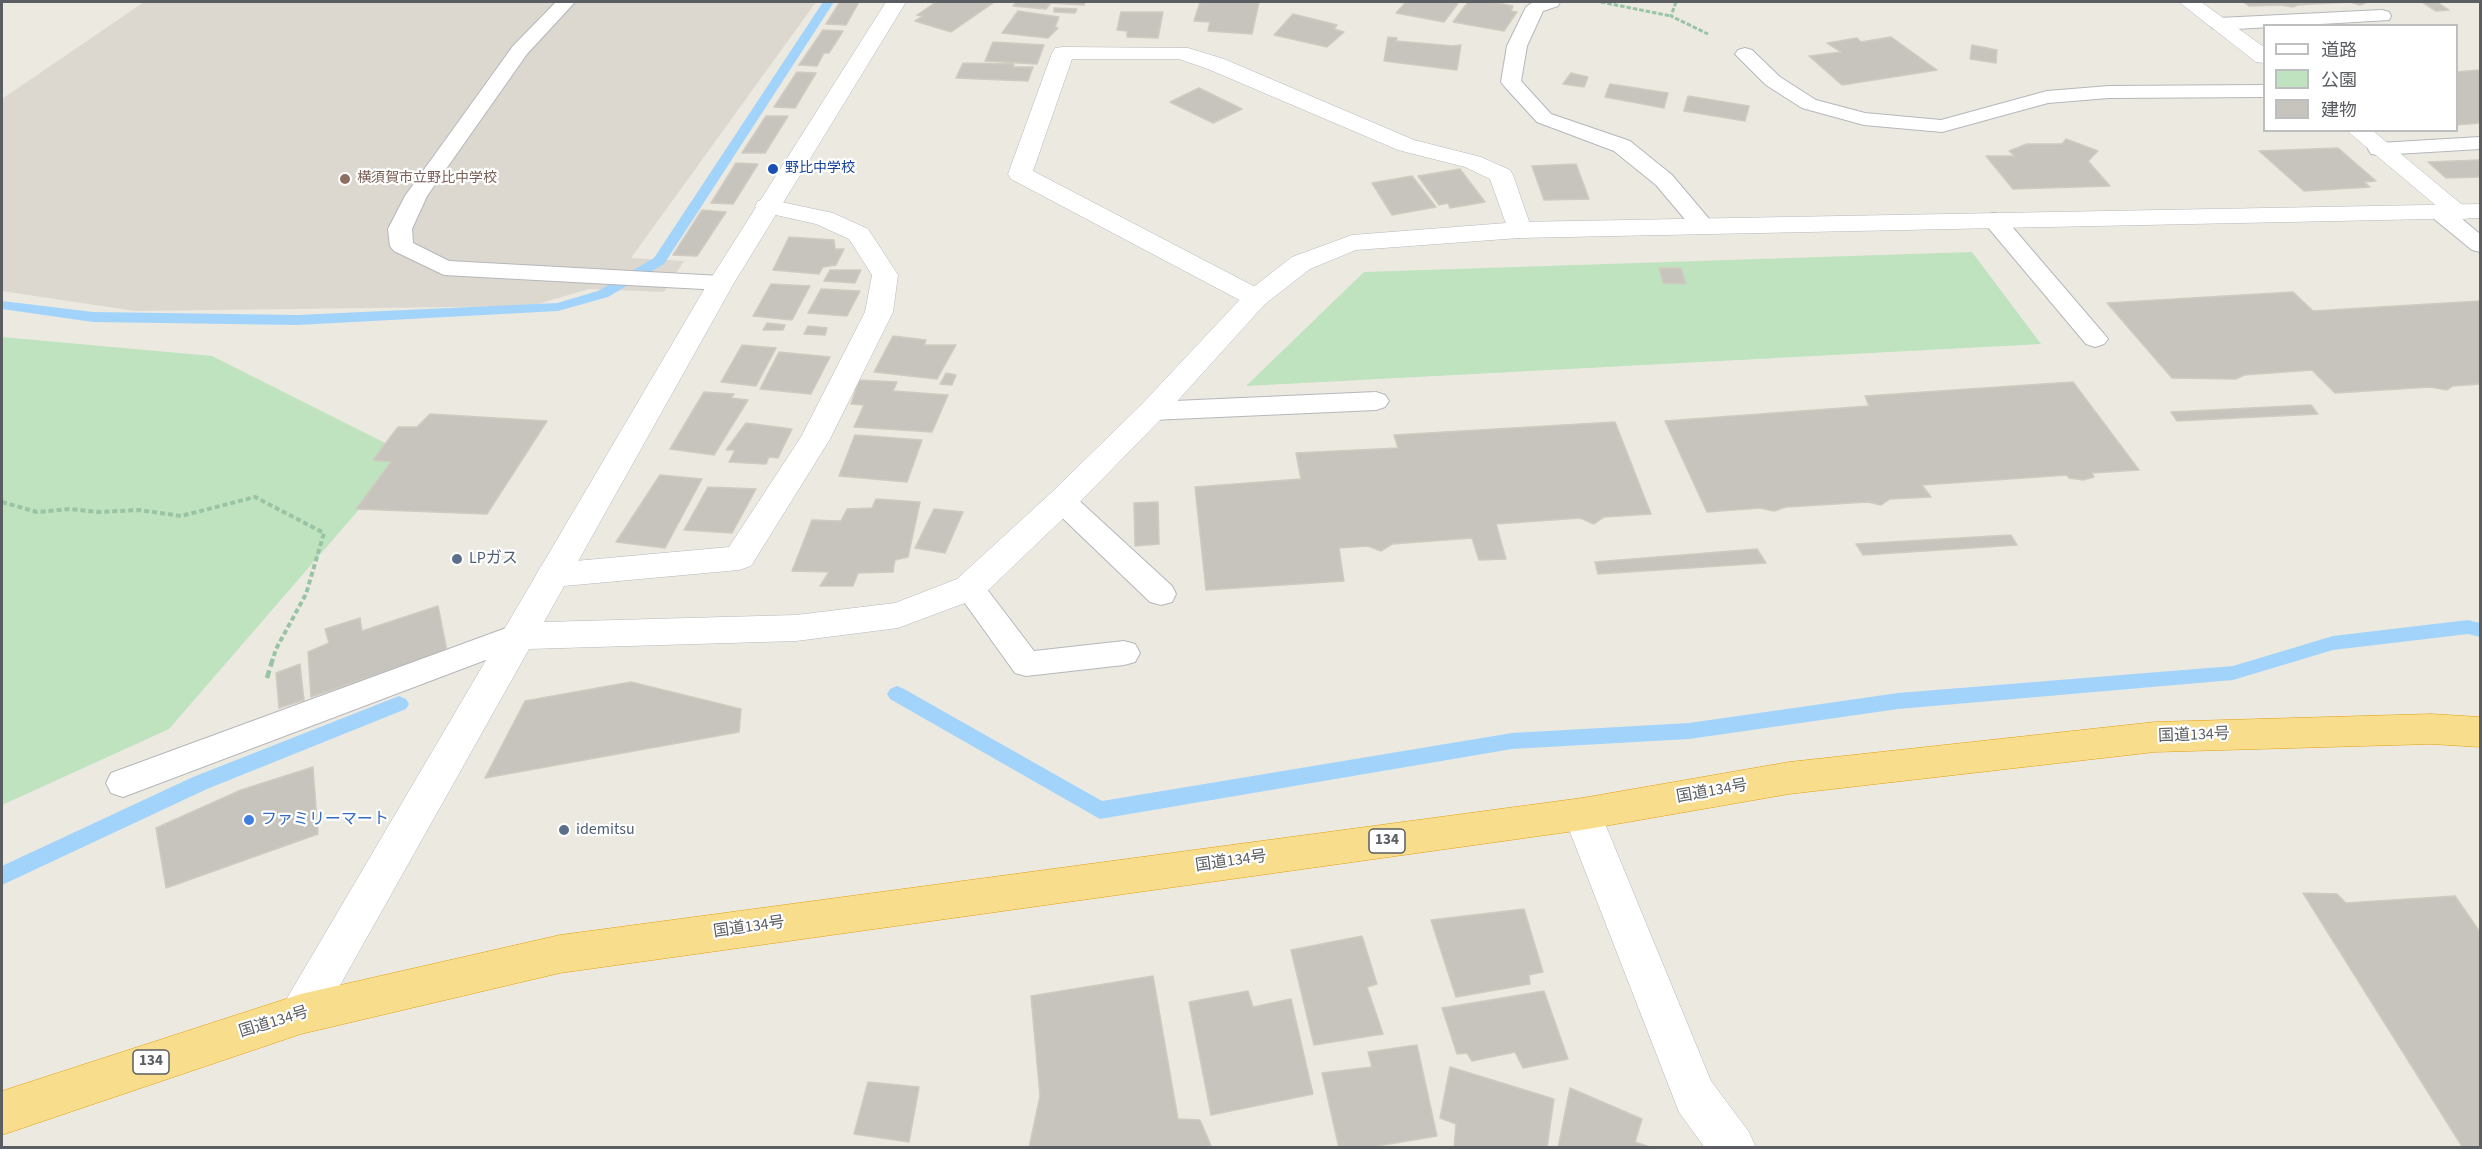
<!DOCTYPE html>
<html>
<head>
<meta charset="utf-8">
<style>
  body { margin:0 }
  #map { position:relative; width:2482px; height:1149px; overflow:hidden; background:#ece9e1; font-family:"Source Sans 3","Noto Sans JP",sans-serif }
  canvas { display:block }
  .frame { position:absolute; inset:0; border:3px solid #5a5d61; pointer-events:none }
  .legend { position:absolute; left:2263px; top:24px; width:195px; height:108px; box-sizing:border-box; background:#fff; border:2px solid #bdbec0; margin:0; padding:8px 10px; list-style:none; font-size:18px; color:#5a5d61 }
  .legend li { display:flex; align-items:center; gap:12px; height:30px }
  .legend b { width:30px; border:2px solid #bdbec0 }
</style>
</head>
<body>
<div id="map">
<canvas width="2482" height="1149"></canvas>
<div class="frame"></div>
<ul class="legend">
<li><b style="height:8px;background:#fff"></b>道路</li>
<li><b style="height:16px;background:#bee3be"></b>公園</li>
<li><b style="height:16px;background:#c7c4be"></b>建物</li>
</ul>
</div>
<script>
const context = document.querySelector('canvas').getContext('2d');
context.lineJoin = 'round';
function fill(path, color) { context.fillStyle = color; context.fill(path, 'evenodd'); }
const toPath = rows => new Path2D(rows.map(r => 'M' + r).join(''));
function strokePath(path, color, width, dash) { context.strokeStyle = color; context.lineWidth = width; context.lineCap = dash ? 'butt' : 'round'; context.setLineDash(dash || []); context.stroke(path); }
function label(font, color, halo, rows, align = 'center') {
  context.font = font + ' "Source Sans 3","Noto Sans JP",sans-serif'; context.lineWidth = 4.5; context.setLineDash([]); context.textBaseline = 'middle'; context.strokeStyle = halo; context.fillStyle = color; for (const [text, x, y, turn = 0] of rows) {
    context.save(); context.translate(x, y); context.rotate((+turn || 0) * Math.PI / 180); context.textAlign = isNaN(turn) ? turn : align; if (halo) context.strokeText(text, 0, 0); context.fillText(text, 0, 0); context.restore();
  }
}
fill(toPath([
  [144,2,816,2,631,258,684,261,664,292,589,289,531,306,135,311,2,291,2,99]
]), '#dcd8cf');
fill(toPath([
  [1972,252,2041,344,1246,386,1364,272],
  [2,337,212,356,407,454,169,729,2,805]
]), '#bee3be');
fill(toPath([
  [823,2,834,2,664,264,608,297,558,311,298,325,93,322,2,309,2,301,93,312,298,315,557,303,598,291,654,258,823,2],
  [2468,620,2480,623,2480,637,2468,634,2333,650,2233,680,1898,709,1689,739,1512,749,1100,819,890,699,887,694,890,689,897,686,904,689,1102,801,1512,733,1689,723,1898,693,2233,666,2333,636,2468,620],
  [399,696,406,699,409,704,406,709,207,789,2,885,2,866,193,777,399,696]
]), '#a2d4fb');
const building = toPath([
  [840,2,859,2,846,25,826,24,840,2],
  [936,2,990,2,993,3,951,32,915,21,923,16,917,15,936,2],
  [1016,2,1085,2,1084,5,1051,3,1046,9,1013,6,1016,2],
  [1200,2,1259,2,1252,34,1208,31,1210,22,1194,21,1200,2],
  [1406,2,1459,2,1444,22,1396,13,1406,2],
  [1468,2,1493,2,1513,6,1511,11,1517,12,1504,31,1453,22,1468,2],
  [2243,2,2368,2,2360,5,2350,2,2298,5,2293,7,2281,5,2249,6,2243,2],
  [2422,2,2437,2,2449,10,2436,11,2422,2],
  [1054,8,1077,9,1075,13,1054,12,1054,8],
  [1018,11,1059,17,1055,27,1058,28,1048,38,1002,33,1018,11],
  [1121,12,1163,12,1158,38,1127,37,1127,31,1117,30,1121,12],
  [1293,14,1337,25,1334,29,1344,32,1327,47,1274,35,1293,14],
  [823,30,843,31,829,53,824,53,817,66,799,65,823,30],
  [1388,37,1397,38,1396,41,1453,46,1461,45,1457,70,1384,61,1388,37],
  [1891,37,1937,70,1842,85,1809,56,1841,52,1827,43,1857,38,1861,42,1891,37],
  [993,42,1044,45,1037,64,985,61,993,42],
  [1972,45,1997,50,1996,63,1970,59,1972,45],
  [963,63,1014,64,1013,67,1033,67,1028,81,956,78,963,63],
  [2480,70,2480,123,2456,125,2456,72,2480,70],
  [797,72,816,73,795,108,774,107,797,72],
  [1571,73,1588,77,1584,87,1563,84,1571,73],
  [1610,84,1668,93,1664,108,1605,97,1610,84],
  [1199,88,1242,109,1213,123,1170,102,1199,88],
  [1688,96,1749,106,1745,121,1684,111,1688,96],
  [766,116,788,116,765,153,742,153,766,116],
  [2066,139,2098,151,2088,161,2110,186,2013,189,1986,156,2015,156,2009,151,2027,144,2062,144,2066,139],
  [2338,148,2376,181,2364,182,2370,187,2304,191,2259,151,2338,148],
  [2480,160,2480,177,2446,178,2428,162,2480,160],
  [736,163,758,164,733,204,711,203,736,163],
  [1576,164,1589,199,1544,200,1532,166,1576,164],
  [1460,169,1485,202,1450,208,1448,203,1439,205,1418,176,1460,169],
  [1412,176,1436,207,1392,215,1372,183,1412,176],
  [702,210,726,212,697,256,673,255,702,210],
  [789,237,834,240,835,249,844,249,836,265,823,267,819,274,773,270,789,237],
  [1659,268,1681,268,1686,284,1663,283,1659,268],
  [830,270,861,270,855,283,824,281,830,270],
  [771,284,810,286,792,320,753,316,771,284],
  [821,289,860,291,847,316,808,313,821,289],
  [2293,292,2313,311,2480,301,2480,384,2453,386,2447,390,2430,387,2335,393,2312,370,2244,375,2236,379,2172,378,2107,303,2293,292],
  [767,323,785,325,783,330,763,330,767,323],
  [808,326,827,328,825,335,804,334,808,326],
  [893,336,926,340,924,345,956,345,937,379,874,372,893,336],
  [742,345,776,348,756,386,721,382,742,345],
  [779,352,830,357,811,394,760,389,779,352],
  [946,373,956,375,952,385,940,384,946,373],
  [859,380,897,382,893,391,948,395,932,432,854,427,864,405,851,404,859,380],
  [2073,382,2139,470,2092,473,2094,477,2083,480,2069,478,2067,475,1922,485,1931,497,1890,499,1881,505,1868,502,1786,507,1774,511,1760,508,1707,512,1665,421,1869,406,1865,396,2073,382],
  [704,392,734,394,731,398,748,400,714,455,670,449,704,392],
  [2311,405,2318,414,2177,421,2171,412,2311,405],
  [430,414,547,421,487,514,356,509,391,462,373,460,398,427,417,427,430,414],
  [1615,422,1651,514,1604,517,1594,524,1580,518,1496,524,1506,559,1479,560,1472,538,1392,544,1381,551,1368,546,1339,548,1344,581,1206,590,1195,487,1301,479,1296,453,1398,448,1394,435,1615,422],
  [746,423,792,429,778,458,769,457,766,464,729,462,735,450,726,450,746,423],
  [855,435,922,440,907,482,839,476,855,435],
  [660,475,702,479,665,548,616,542,660,475],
  [708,487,756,489,732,533,684,530,708,487],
  [876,499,920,502,908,557,895,560,893,572,858,573,853,586,820,586,829,572,792,571,812,520,841,521,847,509,872,508,876,499],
  [1158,502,1159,544,1135,546,1134,503,1158,502],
  [934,509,963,512,945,553,915,548,934,509],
  [2011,535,2017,545,1863,555,1856,544,2011,535],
  [1757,549,1766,563,1598,574,1595,562,1757,549],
  [438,606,447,651,311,697,308,652,329,643,325,629,360,618,362,631,438,606],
  [300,664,304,700,279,708,276,673,300,664],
  [631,682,741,709,739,732,485,778,525,701,631,682],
  [313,767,318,834,166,888,156,828,241,790,313,767],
  [2303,893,2337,894,2346,903,2455,896,2480,932,2480,1148,2463,1148,2303,893],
  [1524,909,1543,972,1529,975,1530,984,1456,997,1431,920,1524,909],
  [1362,936,1377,984,1367,987,1383,1034,1314,1045,1291,950,1362,936],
  [1153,976,1178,1119,1200,1120,1212,1148,1029,1148,1040,1096,1031,996,1153,976],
  [1248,991,1253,1007,1291,999,1313,1094,1211,1115,1189,1002,1248,991],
  [1544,991,1568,1059,1523,1068,1515,1052,1472,1061,1467,1053,1457,1054,1442,1008,1544,991],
  [1417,1045,1437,1136,1366,1148,1339,1148,1322,1073,1372,1067,1368,1052,1417,1045],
  [1450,1067,1554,1099,1547,1148,1454,1148,1456,1124,1440,1118,1450,1067],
  [868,1082,919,1087,909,1142,854,1134,868,1082],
  [1570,1088,1642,1119,1635,1142,1653,1148,1558,1148,1570,1088]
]);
fill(building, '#c7c4be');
strokePath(building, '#d0cbc0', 1.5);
const lane = toPath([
  [556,2,575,2,527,54,427,196,412,229,413,243,449,261,721,276,730,278,733,283,730,288,721,290,444,275,394,251,390,246,388,229,405,196,513,46,556,2],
  [1533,2,1560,2,1558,6,1543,11,1527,46,1521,81,1551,114,1630,141,1672,175,1710,220,1713,225,1710,230,1702,232,1694,230,1656,185,1614,151,1537,122,1504,86,1501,82,1507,46,1526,7,1533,2],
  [2382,10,2389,12,2391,16,2389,20,2219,30,2212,28,2210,24,2212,20,2219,18,2382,10],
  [1745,48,1752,50,1780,77,1816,100,1865,113,1941,120,2047,91,2109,86,2264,85,2264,97,2109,98,2048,103,1942,132,1864,125,1802,108,1766,85,1735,54,1738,50,1745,48],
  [2480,137,2480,149,2379,155,2371,154,2368,149,2371,144,2379,143,2480,137],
  [2441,206,2449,208,2480,234,2480,252,2472,250,2433,218,2430,213,2433,208,2441,206],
  [1994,213,2002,215,2104,334,2108,339,2104,344,2095,347,2086,344,1986,225,1983,220,1986,215,1994,213],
  [1376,392,1385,395,1389,401,1385,407,1376,410,1152,420,1143,417,1139,411,1143,405,1152,402,1376,392],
  [1062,491,1072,494,1172,586,1176,594,1172,602,1161,605,1150,602,1052,508,1048,501,1052,494,1062,491],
  [969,577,980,580,1034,651,1124,641,1135,644,1140,653,1135,662,1124,665,1026,676,1015,673,954,588,958,580,969,577],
  [517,624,528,628,533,636,528,644,123,797,111,793,106,783,111,773,517,624]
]);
const street = toPath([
  [2179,2,2201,2,2264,47,2264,63,2256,62,2179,2],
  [1063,47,1188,48,1224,59,1414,140,1481,157,1510,170,1513,175,1532,230,1528,235,1519,238,1510,235,1490,179,1465,167,1398,150,1208,69,1179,59,1072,59,1033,171,1265,292,1269,298,1265,304,1256,306,1247,304,1011,179,1008,174,1052,53,1055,48,1063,47],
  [2346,130,2372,130,2472,213,2469,218,2460,220,2451,218,2346,130],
  [767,199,833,213,868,229,898,275,893,312,830,439,751,566,739,570,553,587,541,584,536,575,541,566,553,563,729,547,801,437,865,312,872,275,849,239,816,224,758,211,755,206,758,201,767,199],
  [1582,798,1596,802,1601,814,1711,1081,1749,1132,1756,1148,1705,1148,1679,1112,1563,814,1568,802,1582,798]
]);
const secondary = toPath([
  [886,2,906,2,734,283,544,622,796,615,895,603,957,579,1051,493,1142,404,1247,292,1292,257,1352,235,1519,222,2480,204,2480,218,1519,238,1356,250,1310,269,1265,304,1162,418,1073,509,981,597,898,628,796,641,529,649,316,1028,301,1034,286,1028,280,1014,286,1000,708,283,886,2]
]);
const highway = toPath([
  [2431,714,2480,717,2480,747,2431,744,2155,752,1789,794,1582,830,560,973,301,1034,2,1135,2,1091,301,994,560,935,1582,798,1789,762,2155,722,2431,714]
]);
strokePath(lane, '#b4b7bb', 2);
strokePath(street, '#b4b7bb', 1);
strokePath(secondary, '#b5b8bd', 1);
strokePath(highway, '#e3a00a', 1);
strokePath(toPath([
  [1601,2,1671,16],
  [1676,2,1671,16,1708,34]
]), '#98c3a4', 3, [4.5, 2]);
strokePath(toPath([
  [2,502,37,512,70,509,98,512,139,510,181,516,255,497,324,533,306,594,276,649,273,659]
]), '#98c3a4', 4, [5, 3]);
strokePath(toPath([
  [267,678,273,658]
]), '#98c3a4', 4.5, [8, 4]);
fill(lane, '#fff');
fill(street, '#fff');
fill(secondary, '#fff');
fill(highway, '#f8dd8c');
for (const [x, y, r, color] of [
  [773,169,6,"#1a4fb4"],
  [345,179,6,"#8d6e63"],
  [457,559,6,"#5c6f8a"],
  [249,820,6,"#3f7fe0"],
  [564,830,6,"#5c6f8a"]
]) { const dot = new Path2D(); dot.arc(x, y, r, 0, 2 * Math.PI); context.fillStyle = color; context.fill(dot); strokePath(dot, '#fff', 2); }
label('14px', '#164399', '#fff', [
  ["野比中学校",785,169]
], 'left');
label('14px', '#785e54', '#fff', [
  ["横須賀市立野比中学校",357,179]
], 'left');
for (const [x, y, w] of [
  [1387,841,36],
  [151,1062,36]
]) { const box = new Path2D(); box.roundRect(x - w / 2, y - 12, w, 24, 4.5); context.fillStyle = '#fff'; context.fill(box); strokePath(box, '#5a5d61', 1.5); }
label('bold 15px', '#5a5d61', null, [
  ["134",1387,841],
  ["134",151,1062]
]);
label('16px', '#4e5e75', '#fff', [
  ["LPガス",469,559],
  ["idemitsu",576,830]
], 'left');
label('16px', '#5a5d61', '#fff', [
  ["国道134号",2194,736,-2],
  ["国道134号",1712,792,-10],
  ["国道134号",1231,862,-8],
  ["国道134号",749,928,-8],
  ["国道134号",274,1023,-17]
]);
label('16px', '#366cbe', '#fff', [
  ["ファミリーマート",261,820]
], 'left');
</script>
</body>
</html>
